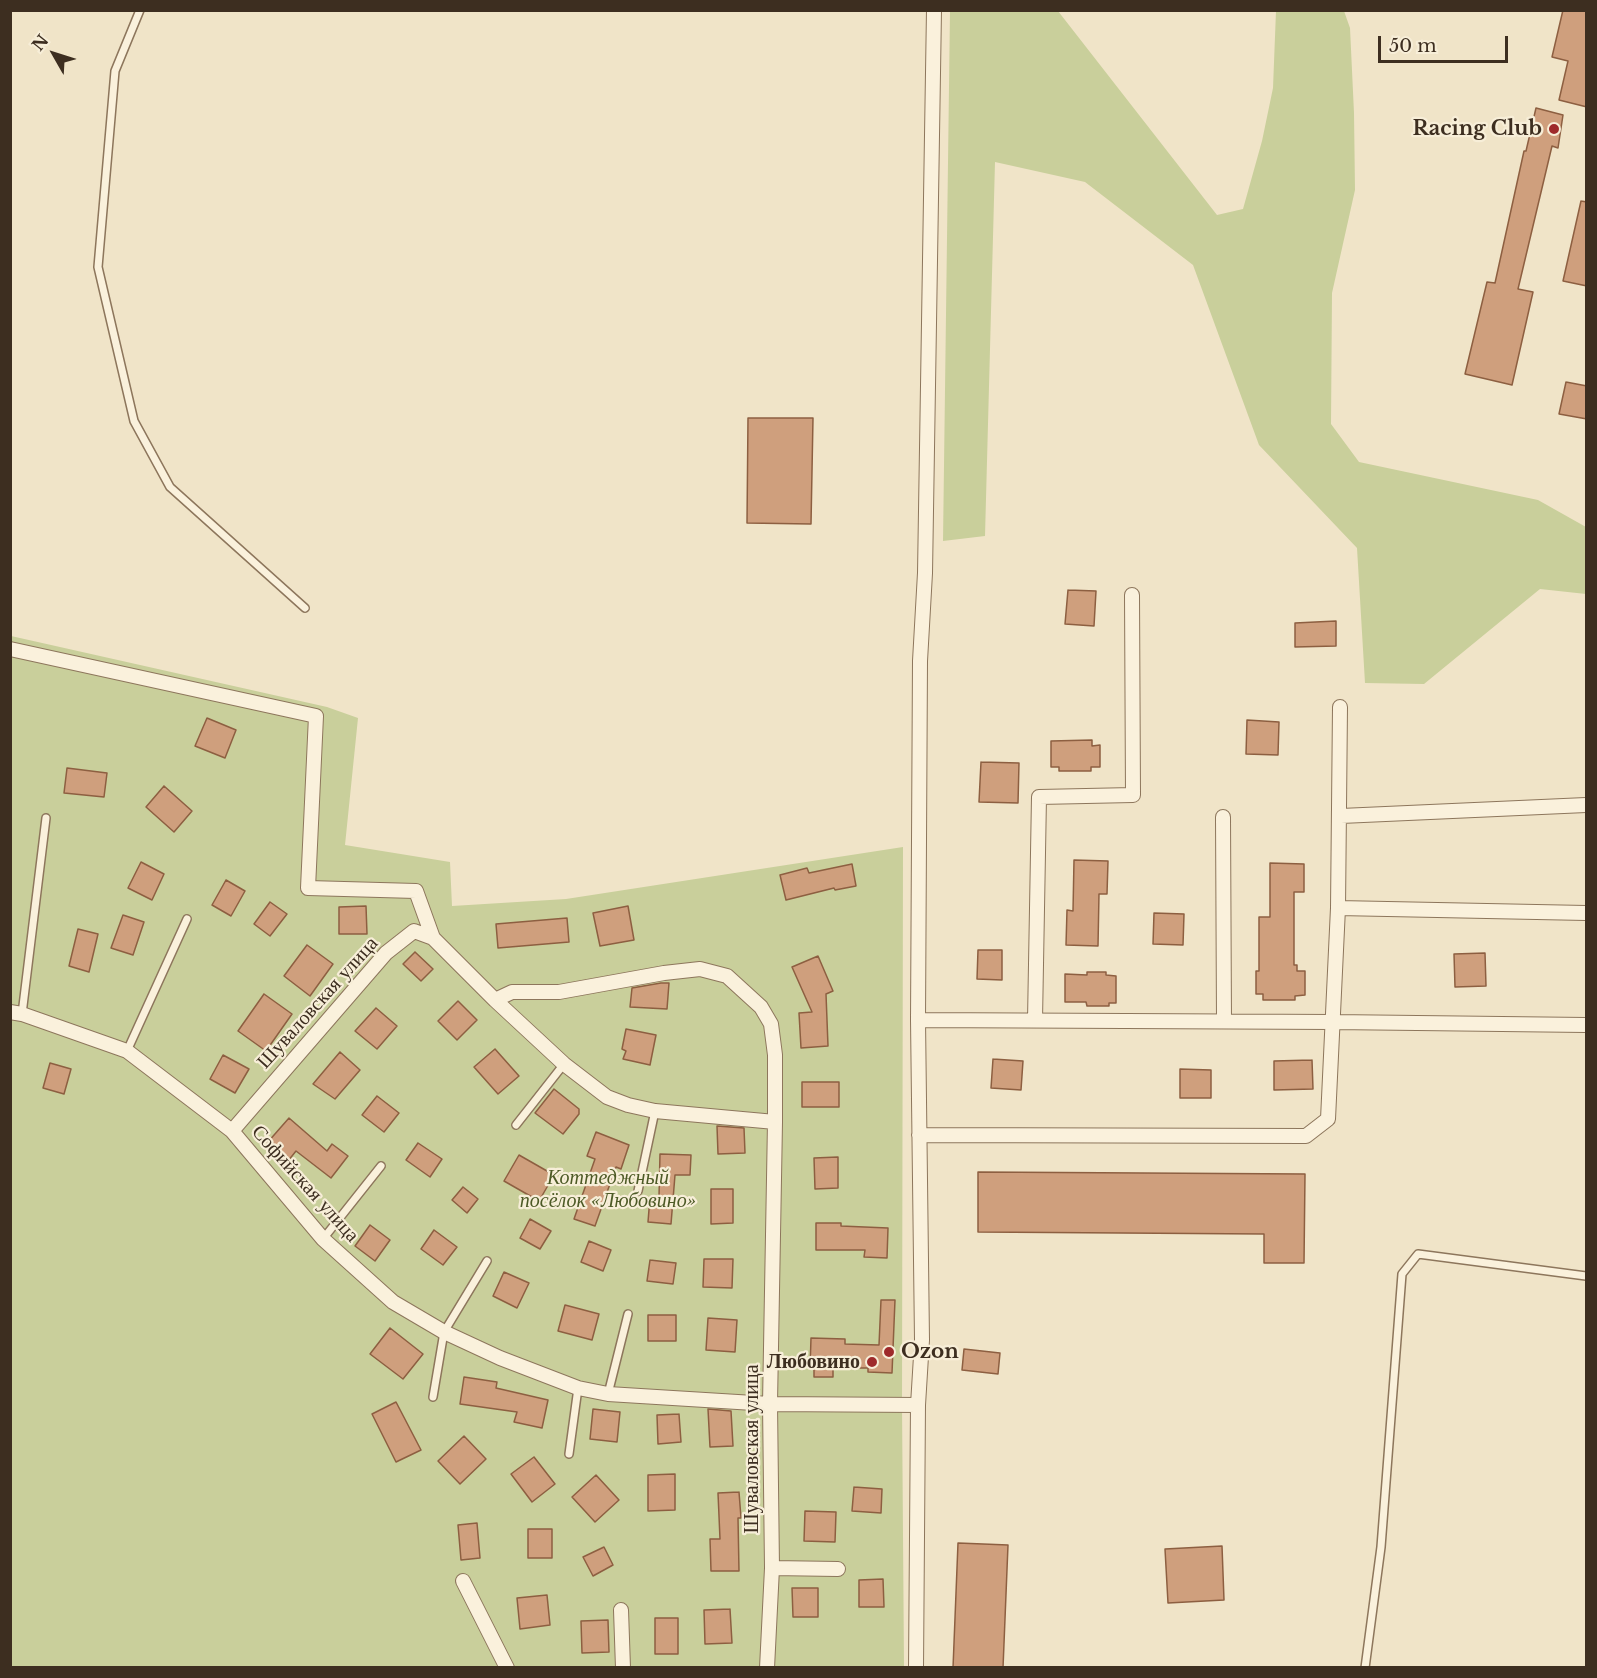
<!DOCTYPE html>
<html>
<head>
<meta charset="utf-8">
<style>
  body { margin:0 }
  #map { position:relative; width:1597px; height:1678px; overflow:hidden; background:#f0e4c8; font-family:"Libre Baskerville",serif }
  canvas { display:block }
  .frame { position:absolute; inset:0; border:12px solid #3d2e20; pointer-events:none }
  .north { position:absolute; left:24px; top:24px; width:60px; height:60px; -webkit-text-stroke:4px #f7eed8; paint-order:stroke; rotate:309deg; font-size:16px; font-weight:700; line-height:24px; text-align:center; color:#3d2e20 }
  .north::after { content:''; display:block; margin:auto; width:21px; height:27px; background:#3d2e20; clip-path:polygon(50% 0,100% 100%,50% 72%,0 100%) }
  .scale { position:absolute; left:1378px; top:36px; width:130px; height:27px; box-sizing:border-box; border:3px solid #3d2e20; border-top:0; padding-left:8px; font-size:18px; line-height:21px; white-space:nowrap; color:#3d2e20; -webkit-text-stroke:4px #f7eed8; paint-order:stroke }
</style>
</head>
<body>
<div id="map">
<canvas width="1597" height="1678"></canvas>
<div class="frame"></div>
<div class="north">N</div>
<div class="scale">50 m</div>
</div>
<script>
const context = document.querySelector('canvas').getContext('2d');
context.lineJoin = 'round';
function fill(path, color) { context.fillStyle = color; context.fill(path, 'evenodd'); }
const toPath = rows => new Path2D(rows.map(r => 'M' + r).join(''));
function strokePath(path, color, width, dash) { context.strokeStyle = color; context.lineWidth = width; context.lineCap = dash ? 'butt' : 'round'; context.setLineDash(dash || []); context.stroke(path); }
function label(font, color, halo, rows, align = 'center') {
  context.font = font + ' "Libre Baskerville",serif'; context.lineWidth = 4.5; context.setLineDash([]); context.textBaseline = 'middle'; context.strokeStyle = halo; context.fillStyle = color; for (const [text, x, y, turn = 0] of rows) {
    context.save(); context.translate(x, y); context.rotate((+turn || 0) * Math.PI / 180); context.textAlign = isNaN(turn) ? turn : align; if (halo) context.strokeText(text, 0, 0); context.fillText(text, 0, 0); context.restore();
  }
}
fill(toPath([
  [950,11,1058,11,1217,215,1243,209,1262,141,1273,88,1276,11,1344,11,1350,28,1354,113,1355,190,1332,293,1331,424,1359,462,1538,500,1586,527,1586,594,1540,589,1424,684,1365,683,1357,548,1259,445,1193,265,1085,182,995,162,985,536,943,541],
  [11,636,327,707,358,718,345,845,450,862,452,906,566,899,903,847,902,1404,904,1667,11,1668]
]), '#c9cf9b');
const building = toPath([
  [1563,10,1587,10,1587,107,1559,100,1568,61,1552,57,1563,10],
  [1536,108,1563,115,1558,148,1552,146,1518,289,1533,292,1512,385,1465,374,1487,282,1495,283,1524,151,1526,151,1536,108],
  [1581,201,1587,202,1587,286,1563,281,1581,201],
  [1566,382,1587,386,1587,419,1559,414,1566,382],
  [748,418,813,418,811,524,747,523,748,418],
  [1068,590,1096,591,1094,626,1065,624,1068,590],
  [1336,621,1336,646,1295,647,1295,623,1336,621],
  [207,718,236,730,225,758,195,746,207,718],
  [1247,720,1279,722,1278,755,1246,754,1247,720],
  [1092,740,1092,746,1100,745,1100,767,1091,767,1091,771,1059,771,1059,767,1051,767,1051,741,1092,740],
  [981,762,1019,763,1018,803,979,802,981,762],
  [67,768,107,773,104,797,64,793,67,768],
  [164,786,192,811,174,832,146,807,164,786],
  [1074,860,1108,861,1107,894,1099,894,1098,946,1066,945,1067,910,1073,911,1074,860],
  [141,862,164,874,152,900,128,888,141,862],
  [1270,863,1304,864,1304,892,1294,892,1294,965,1297,965,1297,971,1305,971,1305,995,1295,996,1295,1000,1263,1000,1263,994,1256,994,1256,971,1259,971,1259,917,1270,917,1270,863],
  [852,864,856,886,835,890,834,888,786,900,780,875,807,868,809,873,852,864],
  [226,880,245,891,231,916,212,905,226,880],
  [270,902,287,914,270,936,254,924,270,902],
  [366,906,367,934,339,934,339,907,366,906],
  [628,906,634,940,600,946,593,913,628,906],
  [1154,913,1184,914,1183,945,1153,944,1154,913],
  [123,915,144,922,133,955,111,948,123,915],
  [567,918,569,942,498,948,496,924,567,918],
  [78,929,98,934,89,972,69,966,78,929],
  [307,945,333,964,310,996,284,976,307,945],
  [978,950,1002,950,1002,980,977,979,978,950],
  [415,952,433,969,421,981,403,964,415,952],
  [1485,953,1486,986,1455,987,1454,954,1485,953],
  [818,956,833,991,826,994,828,1046,801,1048,799,1013,812,1012,792,967,818,956],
  [1087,972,1106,972,1106,975,1116,976,1116,1003,1109,1003,1109,1006,1087,1006,1086,1002,1065,1002,1065,974,1087,975,1087,972],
  [661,983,669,983,667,1009,630,1007,632,988,661,983],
  [264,994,292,1014,266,1051,238,1031,264,994],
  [458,1001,477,1020,457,1040,438,1021,458,1001],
  [376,1008,397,1026,377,1049,355,1031,376,1008],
  [626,1029,656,1035,650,1065,623,1059,626,1051,622,1049,626,1029],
  [495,1049,519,1076,498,1094,474,1067,495,1049],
  [340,1052,360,1070,335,1099,313,1084,340,1052],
  [223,1055,249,1069,235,1093,210,1079,223,1055],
  [993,1059,1023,1061,1021,1090,991,1088,993,1059],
  [1312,1060,1313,1089,1274,1090,1274,1061,1312,1060],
  [50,1063,71,1069,64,1094,43,1088,50,1063],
  [1180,1069,1211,1070,1211,1098,1180,1098,1180,1069],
  [802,1082,839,1082,839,1107,802,1107,802,1082],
  [554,1089,579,1109,579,1114,563,1134,535,1113,554,1089],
  [377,1096,399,1113,384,1132,362,1115,377,1096],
  [289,1118,327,1151,332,1144,348,1156,331,1178,296,1151,288,1161,267,1143,289,1118],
  [717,1126,744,1128,745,1153,718,1154,717,1126],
  [596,1132,629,1145,621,1169,616,1167,595,1226,574,1219,595,1159,587,1156,596,1132],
  [418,1143,442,1159,430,1177,406,1160,418,1143],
  [660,1154,691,1155,690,1175,675,1175,671,1224,648,1222,650,1197,659,1197,660,1154],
  [519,1155,554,1175,539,1201,504,1181,519,1155],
  [838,1157,838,1188,815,1189,814,1158,838,1157],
  [978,1172,1305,1174,1304,1263,1264,1263,1264,1234,978,1232,978,1172],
  [463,1187,478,1199,467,1213,452,1200,463,1187],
  [711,1189,733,1189,733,1223,711,1224,711,1189],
  [530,1219,551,1231,540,1249,520,1238,530,1219],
  [816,1223,841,1223,841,1226,888,1228,887,1258,864,1257,865,1250,816,1250,816,1223],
  [370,1225,390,1240,375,1261,355,1246,370,1225],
  [434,1230,457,1247,443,1265,421,1249,434,1230],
  [589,1241,611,1250,603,1271,581,1262,589,1241],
  [704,1259,733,1259,732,1288,703,1287,704,1259],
  [650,1260,676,1263,673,1284,647,1281,650,1260],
  [504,1272,529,1283,517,1308,493,1296,504,1272],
  [881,1300,895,1300,892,1373,868,1372,868,1368,833,1368,833,1377,814,1377,814,1369,810,1369,811,1338,845,1339,845,1344,879,1345,881,1300],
  [565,1305,599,1314,592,1340,558,1331,565,1305],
  [648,1315,676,1315,676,1341,648,1341,648,1315],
  [708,1318,737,1320,735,1352,706,1350,708,1318],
  [390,1328,423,1354,403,1379,370,1354,390,1328],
  [964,1349,1000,1353,998,1374,962,1370,964,1349],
  [464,1377,497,1382,496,1388,548,1400,542,1428,514,1422,517,1412,460,1404,464,1377],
  [396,1402,421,1450,396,1462,372,1414,396,1402],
  [593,1409,620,1412,617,1442,590,1439,593,1409],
  [708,1409,731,1411,733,1446,710,1447,708,1409],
  [679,1414,681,1442,658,1444,657,1415,679,1414],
  [464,1436,486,1459,460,1484,438,1461,464,1436],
  [534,1457,555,1484,532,1502,511,1474,534,1457],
  [675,1474,675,1510,648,1511,648,1475,675,1474],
  [596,1475,619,1500,595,1522,572,1497,596,1475],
  [854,1487,882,1489,881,1513,852,1511,854,1487],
  [739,1492,741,1518,738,1518,739,1571,711,1571,710,1539,720,1539,718,1493,739,1492],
  [805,1511,836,1512,835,1542,804,1541,805,1511],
  [477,1523,480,1558,461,1560,458,1525,477,1523],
  [528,1529,552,1529,552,1558,528,1558,528,1529],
  [958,1543,1008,1545,1003,1668,953,1668,958,1543],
  [1222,1546,1224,1600,1168,1603,1165,1549,1222,1546],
  [604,1547,613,1565,593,1576,583,1557,604,1547],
  [883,1579,884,1607,859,1607,859,1580,883,1579],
  [792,1588,818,1588,818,1617,793,1617,792,1588],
  [547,1595,550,1625,520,1629,517,1598,547,1595],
  [730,1609,732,1643,705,1644,704,1610,730,1609],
  [655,1618,678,1618,678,1654,655,1654,655,1618],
  [608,1620,609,1652,582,1653,581,1621,608,1620]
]);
fill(building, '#cf9f7d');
strokePath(building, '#8d5f41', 1.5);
const lane = toPath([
  [140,10,115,71,98,267,134,421,170,487,305,608],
  [22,1014,46,818],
  [127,1051,187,919],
  [516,1125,564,1064],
  [638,1191,655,1111],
  [323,1239,381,1166],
  [608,1394,628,1314],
  [433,1397,444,1332,487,1261],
  [569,1454,578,1388],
  [1365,1668,1381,1547,1402,1274,1418,1254,1586,1276]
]);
const street = toPath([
  [10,649,316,716,308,888,416,891,433,938],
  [1341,816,1586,805],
  [1223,817,1224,1021],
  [1338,908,1586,913],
  [495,1000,512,992,559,992,664,973,700,969,727,976,761,1007,771,1024,775,1055,775,1122,770,1404,772,1568,767,1668],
  [10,1012,22,1014,127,1051,232,1131,323,1239,393,1302,444,1332,500,1358,578,1388,608,1394,770,1404,918,1405],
  [918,1020,1333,1022,1586,1025],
  [1035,1020,1039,797,1133,795,1132,595],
  [232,1131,386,953,414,931,433,938,495,1000,564,1064,607,1097,628,1105,655,1111,775,1122],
  [919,1135,1306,1136,1328,1119,1338,908,1340,707],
  [772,1568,838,1569],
  [463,1581,507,1668],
  [621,1610,623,1668],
  [916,1668,918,1405,922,1340,918,1020,920,661,925,573,934,10]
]);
strokePath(lane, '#8d765c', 10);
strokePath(street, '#8d765c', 16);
strokePath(lane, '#faf1dc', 7);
strokePath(street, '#faf1dc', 14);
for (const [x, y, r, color] of [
  [1554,129,6,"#9e2a2b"],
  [889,1352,6,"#9e2a2b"],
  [872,1362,6,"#9e2a2b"]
]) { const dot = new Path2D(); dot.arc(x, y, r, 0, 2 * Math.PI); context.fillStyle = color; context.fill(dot); strokePath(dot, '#f7eed8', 2); }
label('bold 20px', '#3d2e20', '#f7eed8', [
  ["Racing Club",1542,129],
  ["Ozon",901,1352,"left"],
  ["Любовино",860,1362]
], 'right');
label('20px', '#3d2e20', '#f7eed8', [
  ["Шуваловская улица",318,1003,-48],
  ["Софийская улица",305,1184,48],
  ["Шуваловская улица",752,1449,-90]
]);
label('italic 20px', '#4d5a26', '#f7eed8', [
  ["Коттеджный",608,1178],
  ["посёлок «Любовино»",608,1201]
]);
</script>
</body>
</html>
